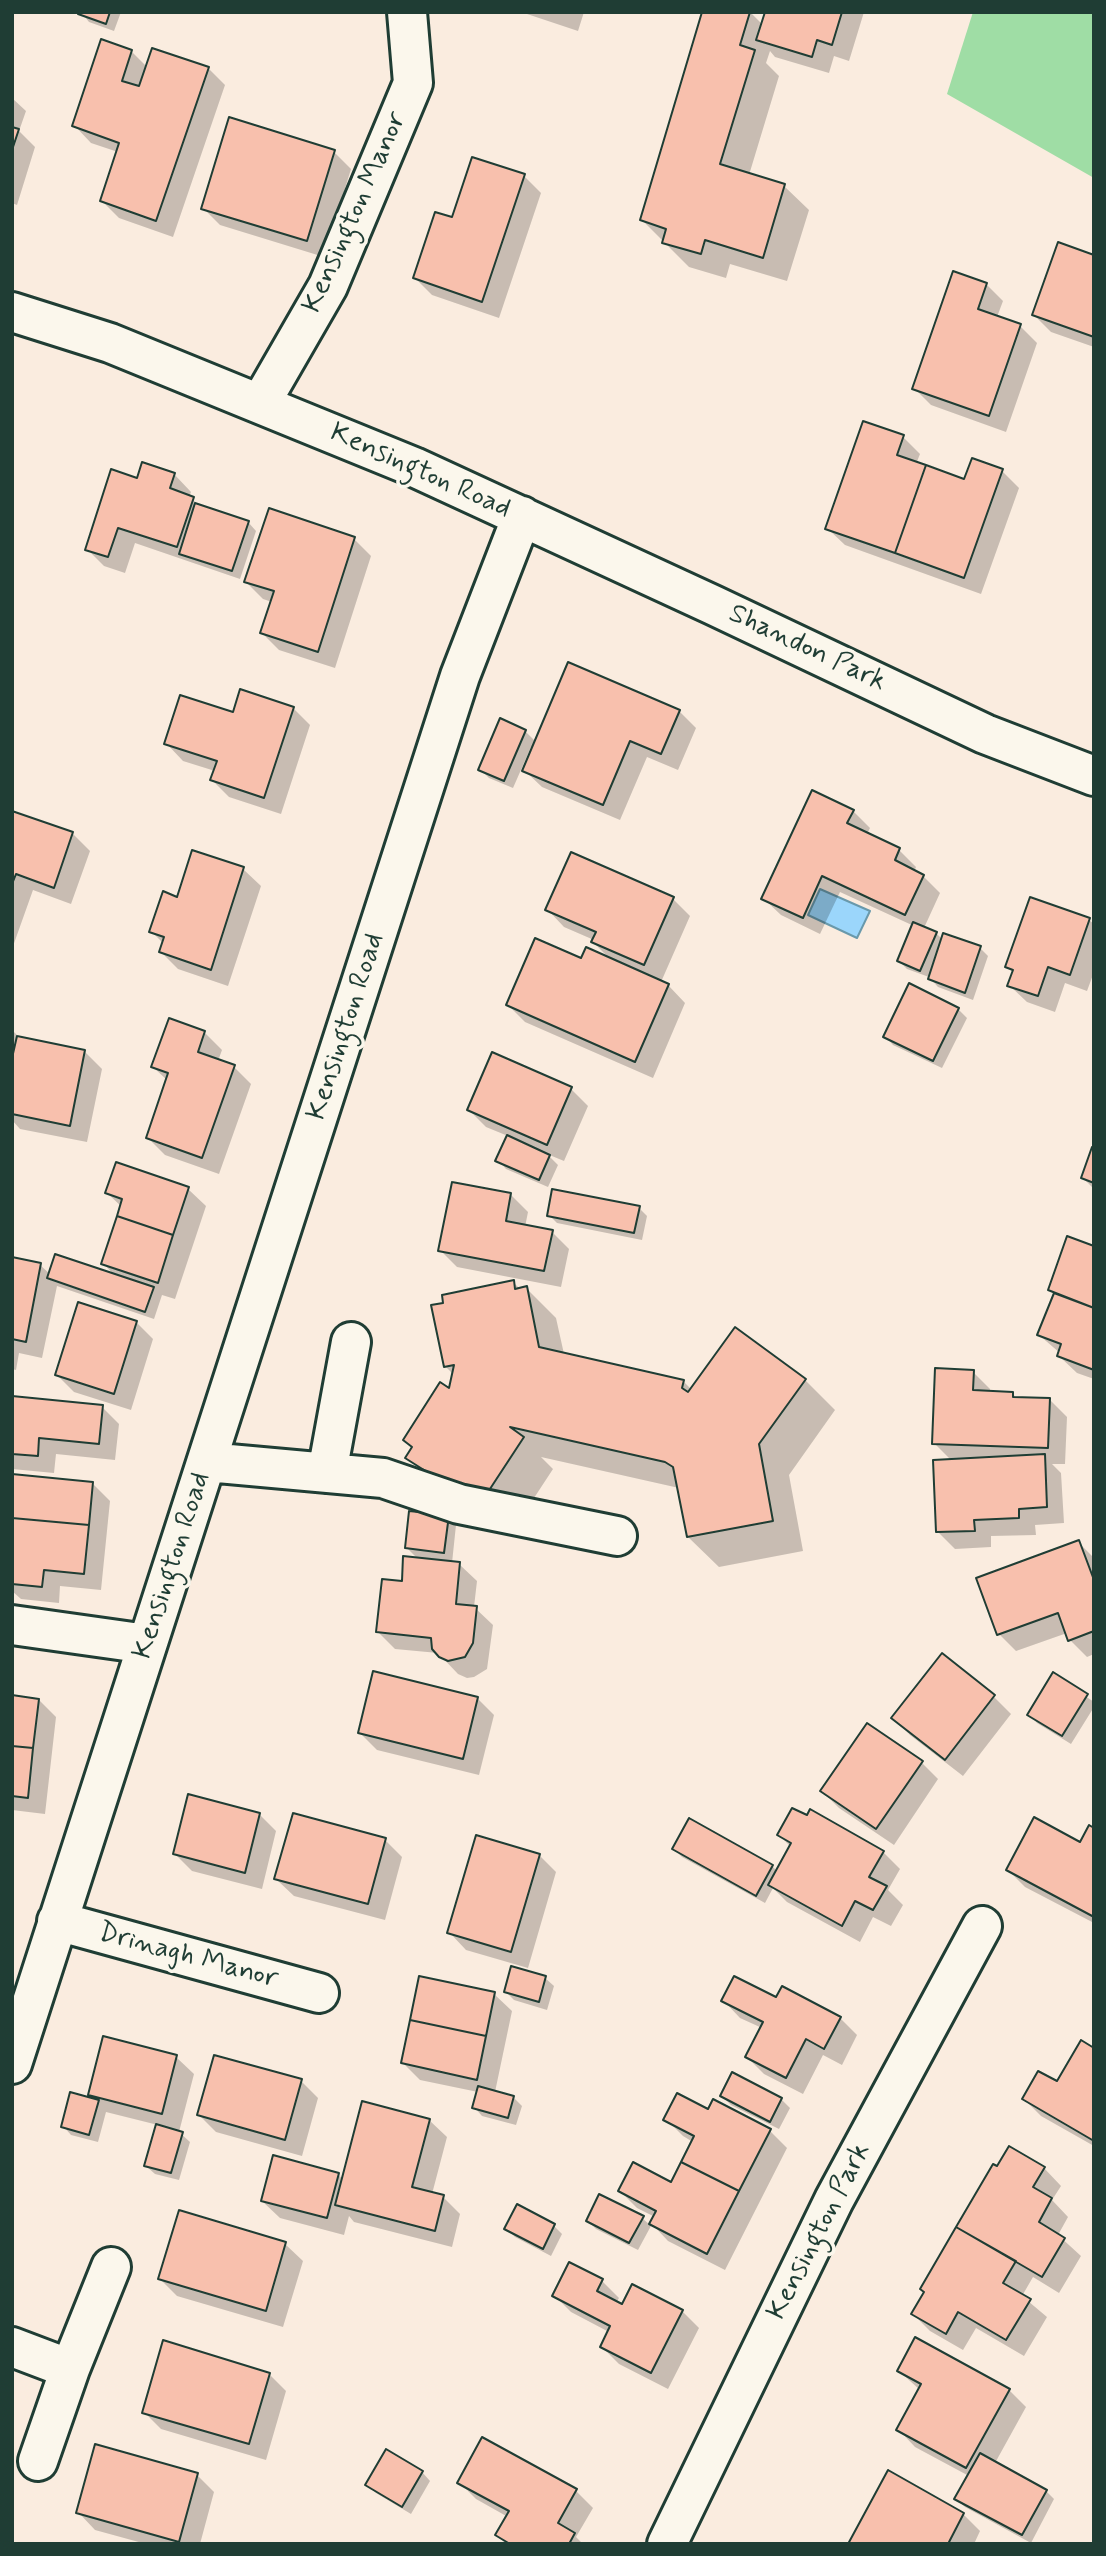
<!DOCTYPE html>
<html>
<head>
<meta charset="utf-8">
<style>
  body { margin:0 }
  #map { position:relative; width:1106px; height:2556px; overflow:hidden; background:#faecdf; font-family:Mynerve,sans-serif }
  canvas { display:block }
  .frame { position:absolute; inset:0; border:14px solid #1f3d34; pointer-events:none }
</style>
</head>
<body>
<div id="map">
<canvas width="1106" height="2556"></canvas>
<div class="frame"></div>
</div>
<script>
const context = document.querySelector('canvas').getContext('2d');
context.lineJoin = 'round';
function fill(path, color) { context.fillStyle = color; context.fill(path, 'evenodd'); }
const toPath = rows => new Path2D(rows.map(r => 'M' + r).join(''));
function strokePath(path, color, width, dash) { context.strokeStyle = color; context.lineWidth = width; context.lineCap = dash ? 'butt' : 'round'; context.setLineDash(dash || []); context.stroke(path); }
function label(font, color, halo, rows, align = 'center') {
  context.font = font + ' Mynerve,sans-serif'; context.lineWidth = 7; context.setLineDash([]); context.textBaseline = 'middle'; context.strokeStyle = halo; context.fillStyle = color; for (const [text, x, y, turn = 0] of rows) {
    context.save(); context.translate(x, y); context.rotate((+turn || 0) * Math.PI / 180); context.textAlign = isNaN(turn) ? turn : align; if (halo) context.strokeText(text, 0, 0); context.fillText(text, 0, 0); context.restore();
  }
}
fill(toPath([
  [973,12,1094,12,1094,178,947,94]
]), '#9fdda5');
const water = toPath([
  [820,889,870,911,857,938,808,915,820,889]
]);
fill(water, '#9bd6fb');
strokePath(water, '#6999ab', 2);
fill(toPath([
  [81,12,121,12,114,31,89,22],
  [521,12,584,12,578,31],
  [704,12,750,12,763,25,767,12,864,12,849,61,834,56,829,73,775,57,770,51,766,63,779,76,749,175,784,186,809,210,787,281,730,264,726,278,689,267,642,220],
  [131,51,147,67,208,68,225,85,173,237,119,218,102,201,118,152,91,143,74,125],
  [12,98,26,111,19,131,35,147,17,205,12,203],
  [334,152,351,169,324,257,220,225,203,208],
  [524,176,541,193,499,318,432,295,415,278,453,219],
  [1094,257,1094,347,1051,332,1034,315],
  [986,284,1003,301,997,317,1020,326,1037,343,1006,432,931,405,914,388],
  [903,437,920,454,916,464,965,481,1002,471,1019,488,981,594,845,545,827,528],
  [174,474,191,492,189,497,202,507,248,522,256,531,240,579,135,543,125,573,104,566,87,549],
  [354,539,371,556,335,668,279,650,262,633,272,602,263,599,246,582],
  [293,708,310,725,281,814,229,797,212,780,215,771,183,761,166,743,234,715],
  [679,711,696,728,678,770,647,757,620,820,542,787,524,770,534,748,531,747,513,788,489,778,480,769,525,731,536,742],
  [853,811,870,828,867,834,899,850,916,867,914,872,923,876,940,893,924,928,936,933,943,940,980,948,988,956,973,1000,938,987,929,977,907,969,899,961,914,926,840,892,820,934,781,915,763,898],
  [12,812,73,834,90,851,71,904,33,890,12,949],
  [193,852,243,869,261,886,228,986,178,969,161,952,164,944,151,931,178,899],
  [572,854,673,899,690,916,661,982,668,985,685,1003,653,1078,525,1022,508,1005,582,960,611,960,593,942,594,940,564,927,547,909],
  [1089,920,1094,924,1094,972,1087,991,1065,983,1055,1012,1027,1002,1009,985,1014,973,1007,967],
  [958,1009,967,1018,942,1068,893,1045,885,1036],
  [12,1030,21,1039,85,1052,102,1069,87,1142,20,1129,12,1120],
  [204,1032,222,1050,218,1061,234,1067,251,1084,219,1174,165,1155,148,1138,168,1081,153,1067],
  [571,1089,588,1106,564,1161,547,1154,558,1165,548,1187,506,1169,498,1160,508,1136,486,1127,469,1110],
  [1094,1150,1094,1189,1083,1178],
  [117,1165,188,1189,206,1206,175,1299,162,1295,154,1319,57,1286,42,1358,19,1353,16,1370,12,1369,12,1259,40,1265,50,1274,116,1277,103,1263,122,1207,107,1193],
  [511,1195,528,1212,525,1227,552,1232,569,1249,561,1287,457,1267,440,1250],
  [639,1208,647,1216,642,1240,557,1223,549,1215],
  [1094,1247,1094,1379,1077,1373,1059,1356,1060,1353,1039,1335,1055,1295,1050,1290],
  [513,1282,520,1289,526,1288,556,1318,564,1354,683,1381,692,1390,805,1380,835,1410,789,1475,803,1551,719,1567,688,1537,679,1488,541,1457,553,1469,517,1524,438,1488,407,1457,413,1448,405,1440,450,1391,454,1375,445,1366],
  [136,1322,153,1339,131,1410,74,1392,57,1375],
  [973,1372,990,1389,990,1393,1013,1394,1017,1399,1050,1400,1067,1417,1065,1464,1052,1464,1061,1473,1064,1523,1035,1525,1036,1535,991,1536,991,1547,955,1549,938,1532,951,1460,934,1443],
  [12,1398,102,1407,119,1424,115,1460,56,1454,54,1473,12,1469],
  [92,1483,110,1501,101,1590,60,1586,59,1603,21,1599,12,1591,12,1486],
  [448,1517,456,1525,452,1563,459,1564,477,1581,474,1607,493,1625,487,1669,474,1677,467,1678,458,1674,438,1653,395,1649,378,1632,403,1582,419,1560,407,1548],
  [1078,1542,1094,1558,1094,1654,1087,1657,1070,1640,1067,1633,1016,1651,999,1634],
  [942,1656,994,1697,1011,1714,963,1776,910,1735,893,1718],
  [1054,1675,1094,1702,1094,1707,1071,1744,1037,1723,1029,1714],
  [12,1697,39,1700,56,1717,45,1814,12,1810],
  [477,1698,494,1715,479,1775,377,1750,360,1733],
  [921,1762,938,1779,894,1845,839,1808,822,1791],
  [259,1814,276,1831,262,1889,192,1871,175,1854],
  [1094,1830,1094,1923,1025,1887,1008,1870,1081,1844],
  [779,1835,883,1852,900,1869,888,1890,903,1905,891,1926,873,1917,860,1942,787,1902,773,1888,765,1903,682,1857,674,1849,772,1866,777,1871,791,1847],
  [385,1840,402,1857,385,1920,294,1896,276,1879],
  [539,1855,556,1872,528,1968,466,1950,449,1932],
  [545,1978,554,1986,547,2010,514,2000,506,1992],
  [494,1994,512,2011,495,2092,513,2097,522,2106,516,2125,482,2116,474,2107,478,2092,420,2080,403,2063],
  [777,1999,840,2018,857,2035,842,2065,823,2055,803,2094,764,2074,747,2057,762,2028,740,2018,723,2000],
  [1094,2050,1094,2146,1041,2116,1024,2099,1058,2084],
  [176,2057,194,2074,179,2132,190,2142,179,2180,155,2174,146,2166,158,2125,106,2112,98,2142,71,2135,63,2126,96,2101,90,2095],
  [301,2081,318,2098,302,2156,216,2132,199,2115],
  [722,2096,781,2099,790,2108,779,2129,731,2105],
  [709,2111,770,2131,787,2148,725,2270,668,2241,652,2224,638,2250,596,2229,588,2221,642,2218,650,2225,655,2217,637,2208,620,2191,671,2185,693,2142,683,2136,666,2119],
  [429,2120,447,2137,432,2194,443,2197,460,2214,452,2247,354,2222,349,2216,344,2235,280,2218,262,2201,338,2174,343,2180],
  [1044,2168,1061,2186,1052,2200,1068,2217,1058,2235,1081,2256,1059,2293,1033,2277,1022,2296,1047,2317,1024,2356,976,2328,963,2350,930,2331,913,2314],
  [554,2226,562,2234,551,2256,515,2237,507,2229],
  [285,2244,303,2261,283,2327,177,2296,160,2279],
  [602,2281,619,2298,616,2303,622,2306,682,2311,699,2328,668,2389,619,2364,602,2347,609,2332,571,2312,554,2295],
  [899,2371,1009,2390,1026,2407,995,2463,1046,2491,1054,2499,1031,2543,965,2507,956,2499,969,2476,915,2447,898,2429,920,2390],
  [269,2374,286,2391,266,2460,161,2429,144,2412],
  [422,2472,430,2481,411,2514,376,2493,367,2484],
  [888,2473,963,2514,980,2531,974,2544,850,2544],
  [197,2475,214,2492,200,2544,146,2544,95,2530,78,2512],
  [459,2482,576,2491,593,2508,576,2537,583,2544,506,2544,497,2535,508,2517,476,2499]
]), '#0003');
const building = toPath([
  [79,12,110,12,106,24,78,14,79,12],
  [702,12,750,12,740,45,755,50,720,164,785,184,763,258,705,240,701,254,662,243,666,229,640,220,702,12],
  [765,12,842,12,832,45,817,40,812,57,756,40,765,12],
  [101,39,132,50,122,81,139,86,152,48,209,67,156,221,100,201,119,143,72,126,101,39],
  [229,117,335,150,307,241,201,209,229,117],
  [12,127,19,129,12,150,12,127],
  [472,157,525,174,482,302,413,278,435,212,452,217,472,157],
  [1058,242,1094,255,1094,337,1032,315,1058,242],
  [953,271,987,283,978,309,1021,324,989,416,912,389,953,271],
  [863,421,904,435,897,455,926,465,895,553,825,529,863,421],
  [972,458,1003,469,964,578,895,553,926,465,964,479,972,458],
  [142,462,175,473,170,488,194,497,177,547,118,528,108,557,85,550,111,469,137,478,142,462],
  [195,503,249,521,232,571,179,554,195,503],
  [269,508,355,537,318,652,260,633,274,591,244,582,269,508],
  [568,662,680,710,661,754,630,741,603,805,522,771,568,662],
  [240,689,294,707,264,798,210,780,217,761,164,744,180,695,233,712,240,689],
  [500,718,526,730,504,781,478,770,500,718],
  [812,790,854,810,847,823,900,848,895,860,924,875,905,915,822,876,803,918,761,899,812,790],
  [12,811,73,832,54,888,16,874,12,884,12,811],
  [192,850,244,867,211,970,159,952,164,937,149,932,163,891,177,897,192,850],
  [571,852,674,897,644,965,591,942,596,932,545,910,571,852],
  [1030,897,1090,918,1070,975,1048,967,1038,996,1007,986,1013,970,1005,967,1030,897],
  [913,922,937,932,920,971,897,961,913,922],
  [943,933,981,946,965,993,928,979,943,933],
  [535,938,581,958,586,947,669,984,635,1062,506,1005,535,938],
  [909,983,959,1008,933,1061,883,1037,909,983],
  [169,1018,205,1031,198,1052,235,1065,202,1158,146,1138,168,1073,151,1067,169,1018],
  [17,1036,85,1050,70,1126,12,1114,12,1058,17,1036],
  [492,1052,572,1087,547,1145,467,1110,492,1052],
  [507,1135,550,1155,539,1180,495,1161,507,1135],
  [1092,1147,1094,1148,1094,1183,1081,1178,1092,1147],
  [116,1162,189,1187,173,1235,117,1216,122,1199,105,1193,116,1162],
  [452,1182,511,1193,506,1221,553,1230,544,1271,438,1251,452,1182],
  [552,1189,640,1206,634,1233,547,1216,552,1189],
  [117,1216,173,1235,158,1283,101,1264,117,1216],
  [1067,1236,1094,1246,1094,1308,1048,1290,1067,1236],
  [55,1254,154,1287,145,1312,47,1278,55,1254],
  [12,1257,41,1263,26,1342,12,1339,12,1257],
  [514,1280,515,1289,527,1286,539,1347,684,1380,682,1388,688,1392,735,1327,806,1379,759,1444,773,1521,687,1537,673,1467,665,1462,510,1427,524,1437,486,1495,472,1486,465,1496,405,1458,412,1447,403,1440,440,1382,449,1388,454,1365,444,1367,431,1305,443,1303,442,1295,514,1280],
  [1054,1293,1094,1308,1094,1370,1057,1356,1061,1344,1037,1335,1054,1293],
  [78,1302,137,1321,114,1394,55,1375,78,1302],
  [935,1368,974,1370,973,1390,1013,1392,1013,1397,1050,1398,1048,1448,932,1444,935,1368],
  [12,1396,103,1405,99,1444,39,1438,38,1456,12,1454,12,1396],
  [1045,1454,1047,1507,1019,1509,1019,1518,974,1520,975,1531,936,1532,933,1460,1045,1454],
  [12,1474,93,1482,89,1525,12,1518,12,1474],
  [409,1511,449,1515,444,1553,405,1548,409,1511],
  [12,1518,89,1525,84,1574,44,1570,42,1587,12,1584,12,1518],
  [1079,1540,1094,1580,1094,1631,1068,1641,1058,1613,997,1635,976,1578,1079,1540],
  [403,1556,460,1562,456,1604,477,1606,473,1643,465,1657,448,1661,439,1657,432,1649,431,1638,376,1632,382,1579,402,1581,403,1556],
  [942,1653,995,1695,945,1760,891,1718,942,1653],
  [373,1671,478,1697,463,1759,358,1733,373,1671],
  [1053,1672,1088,1694,1062,1736,1027,1715,1053,1672],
  [12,1695,39,1699,33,1748,12,1746,12,1695],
  [867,1723,923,1761,876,1829,820,1791,867,1723],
  [12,1746,33,1748,28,1798,12,1796,12,1746],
  [188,1794,260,1813,245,1873,173,1854,188,1794],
  [792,1808,807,1815,810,1809,884,1851,869,1877,887,1886,873,1910,855,1901,842,1926,768,1885,791,1843,777,1835,792,1808],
  [293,1813,386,1838,368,1904,274,1879,293,1813],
  [1034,1817,1080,1842,1089,1825,1094,1828,1094,1917,1006,1870,1034,1817],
  [689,1818,773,1865,756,1896,672,1849,689,1818],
  [476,1835,540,1854,511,1952,447,1933,476,1835],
  [511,1966,546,1976,539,2002,504,1992,511,1966],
  [419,1976,495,1992,486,2036,410,2020,419,1976],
  [734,1976,776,1997,782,1986,841,2017,824,2049,806,2039,786,2078,745,2057,763,2022,721,2001,734,1976],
  [410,2020,486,2036,477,2080,401,2063,410,2020],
  [103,2036,177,2055,162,2114,88,2095,103,2036],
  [1081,2040,1094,2048,1094,2141,1022,2099,1038,2071,1057,2081,1081,2040],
  [214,2055,302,2079,285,2140,197,2115,214,2055],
  [732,2072,782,2098,770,2122,720,2096,732,2072],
  [478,2086,514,2096,508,2118,472,2108,478,2086],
  [70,2092,99,2100,89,2135,61,2127,70,2092],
  [677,2093,708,2109,713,2099,771,2129,739,2191,681,2162,694,2136,663,2120,677,2093],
  [362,2101,430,2119,412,2187,444,2195,435,2231,335,2205,362,2101],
  [156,2124,183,2132,171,2173,144,2166,156,2124],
  [1009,2146,1045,2167,1033,2187,1052,2198,1039,2222,1065,2238,1042,2277,956,2227,993,2164,997,2166,1009,2146],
  [273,2155,339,2173,327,2218,261,2201,273,2155],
  [633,2162,671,2182,681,2162,739,2191,707,2254,649,2224,656,2211,618,2191,633,2162],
  [599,2194,644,2216,629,2243,586,2221,599,2194],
  [517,2204,555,2224,543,2249,504,2229,517,2204],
  [179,2210,286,2242,266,2311,158,2279,179,2210],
  [956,2227,1016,2261,1003,2283,1031,2299,1006,2340,958,2312,946,2334,911,2314,924,2292,920,2289,956,2227],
  [569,2262,603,2279,597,2291,622,2304,632,2284,683,2310,651,2373,600,2347,610,2326,552,2296,569,2262],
  [915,2337,1010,2389,966,2468,896,2430,921,2384,897,2371,915,2337],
  [163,2340,270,2373,249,2444,142,2413,163,2340],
  [482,2437,577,2489,558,2523,575,2533,569,2544,510,2544,495,2535,509,2511,457,2483,482,2437],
  [95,2444,198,2473,179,2542,76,2513,95,2444],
  [386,2449,423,2471,402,2507,365,2485,386,2449],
  [980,2453,1047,2490,1022,2535,954,2499,980,2453],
  [888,2470,964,2513,948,2544,848,2544,888,2470]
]);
fill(building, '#f8c0ad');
strokePath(building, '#1f3d34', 2);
const minor = toPath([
  [12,312,110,343,414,467,713,605,985,734,1094,776],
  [260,404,328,286,413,83,407,12],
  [207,1462,383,1478,459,1504,617,1536],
  [327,1473,351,1342],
  [12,1625,147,1644],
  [57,1921,319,1993],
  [12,2064,460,676,522,516],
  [12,2347,70,2369,111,2267],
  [38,2461,70,2369],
  [667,2544,834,2200,982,1926]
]);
strokePath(minor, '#1f3d34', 44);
strokePath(minor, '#fbf7ec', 38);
label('28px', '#1f3d34', '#fbf7ec', [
  ["Kensington Manor",356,213,-66],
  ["Kensington Road",420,472,24],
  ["Shandon Park",807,649,25],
  ["Kensington Road",347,1027,-72],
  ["Kensington Road",173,1566,-72],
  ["Drinagh Manor",188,1957,15],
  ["Kensington Park",820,2232,-63]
]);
</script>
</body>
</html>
